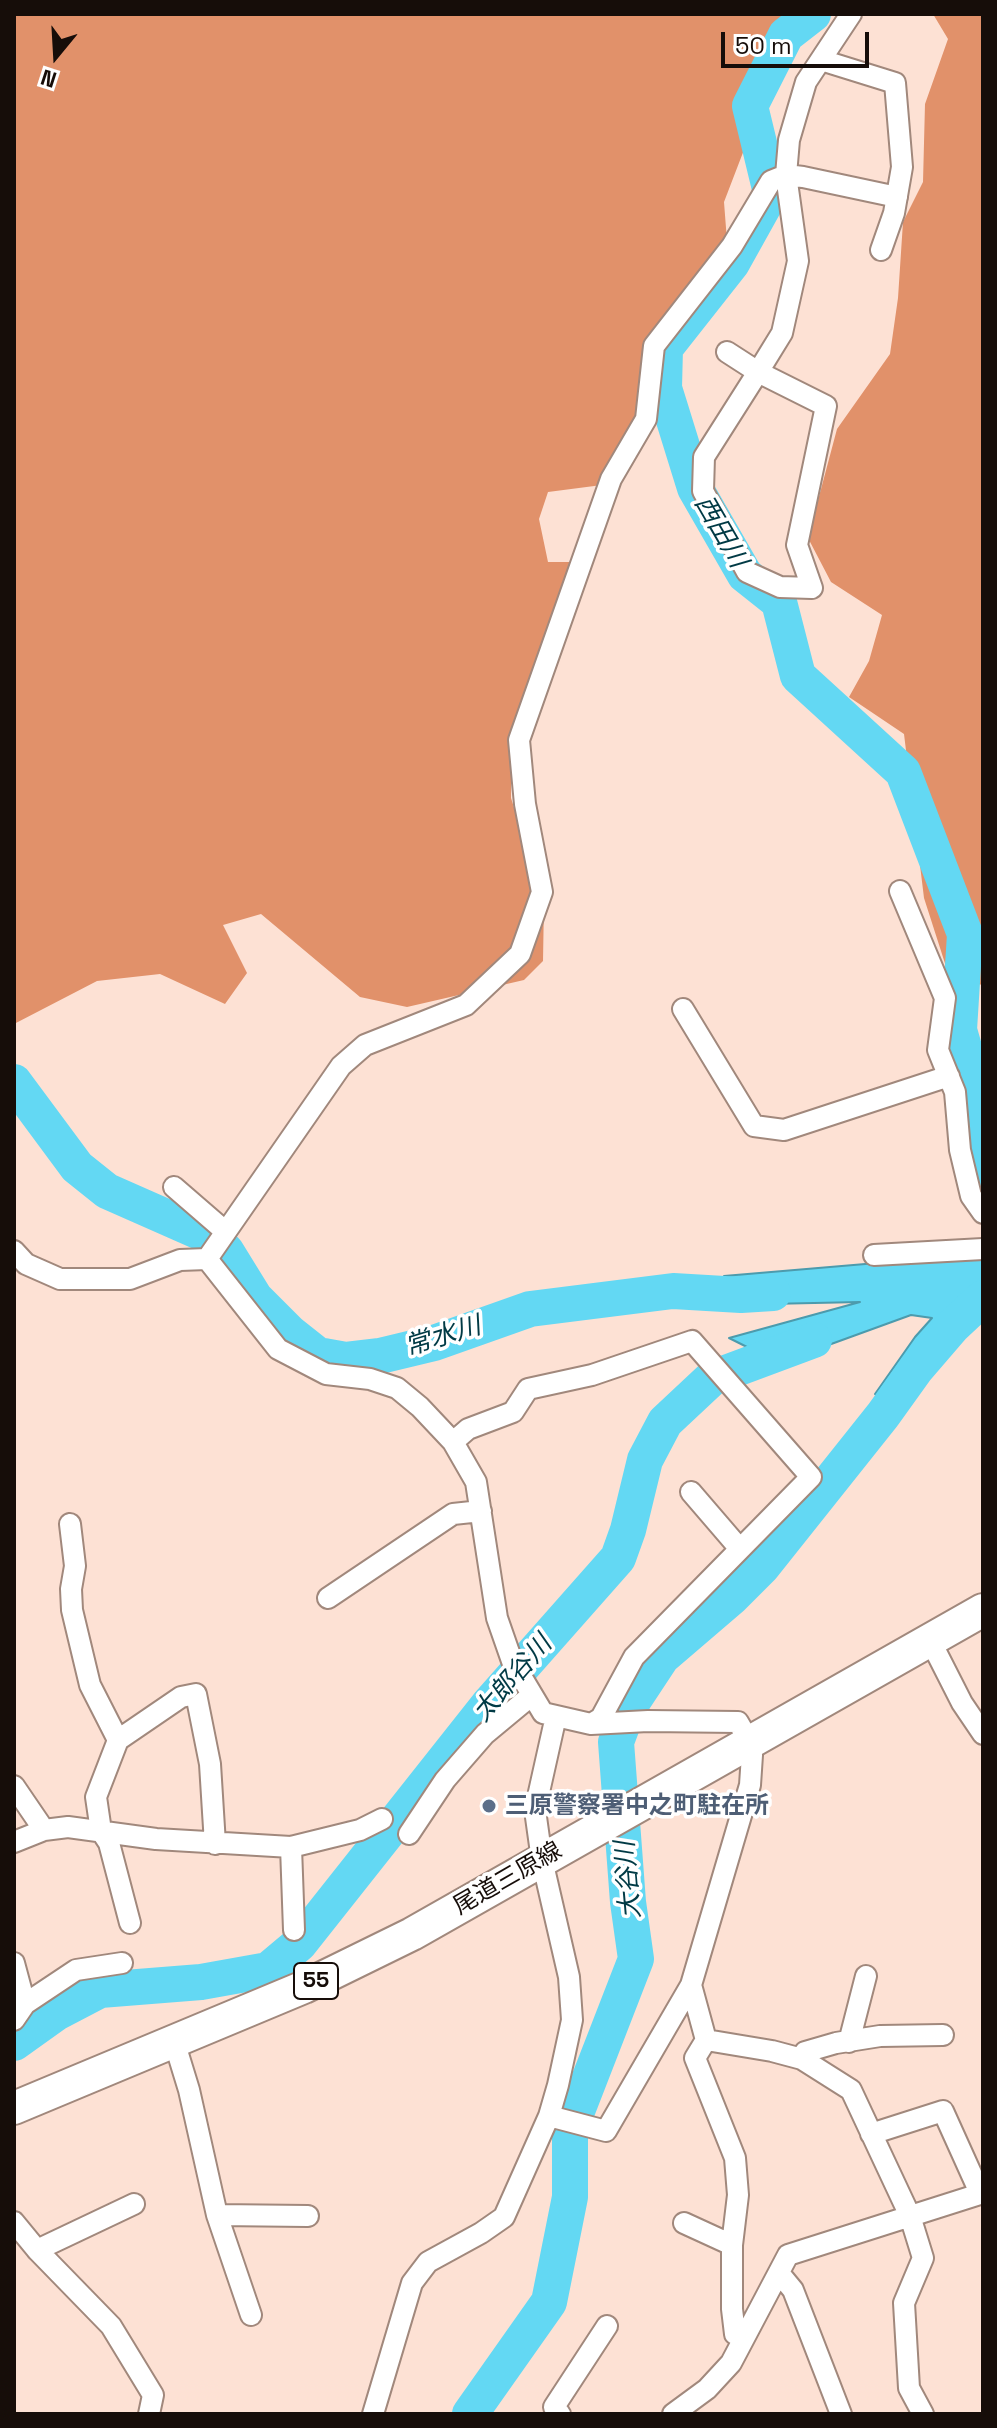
<!DOCTYPE html>
<html>
<head>
<meta charset="utf-8">
<style>
  body { margin:0 }
  #map { position:relative; width:997px; height:2428px; overflow:hidden; background:#fde1d4; font-family:"Space Grotesk",sans-serif }
  canvas { display:block }
  .frame { position:absolute; inset:0; border:16px solid #160d09; pointer-events:none }
  .north { position:absolute; left:16px; top:16px; width:80px; height:80px; -webkit-text-stroke:6px #fff; paint-order:stroke; rotate:198deg; font-size:22px; font-weight:700; line-height:32px; text-align:center; color:#160d09 }
  .north::after { content:''; display:block; margin:auto; width:28px; height:36px; background:#160d09; clip-path:polygon(50% 0,100% 100%,50% 72%,0 100%) }
  .scale { position:absolute; left:721px; top:32px; width:148px; height:36px; box-sizing:border-box; border:4px solid #160d09; border-top:0; padding-left:10px; font-size:24px; line-height:28px; white-space:nowrap; color:#160d09; -webkit-text-stroke:6px #fff; paint-order:stroke }
</style>
</head>
<body>
<div id="map">
<canvas width="997" height="2428"></canvas>
<div class="frame"></div>
<div class="north">N</div>
<div class="scale">50 m</div>
</div>
<script>
const context = document.querySelector('canvas').getContext('2d');
context.lineJoin = 'round';
function fill(path, color) { context.fillStyle = color; context.fill(path, 'evenodd'); }
const toPath = rows => new Path2D(rows.map(r => 'M' + r).join(''));
function strokePath(path, color, width, dash) { context.strokeStyle = color; context.lineWidth = width; context.lineCap = dash ? 'butt' : 'round'; context.setLineDash(dash || []); context.stroke(path); }
function label(font, color, halo, rows, align = 'center') {
  context.font = font + ' "Space Grotesk","Noto Sans JP",sans-serif'; context.lineWidth = 7; context.setLineDash([]); context.textBaseline = 'middle'; context.strokeStyle = halo; context.fillStyle = color; for (const [text, x, y, turn = 0] of rows) {
    context.save(); context.translate(x, y); context.rotate((+turn || 0) * Math.PI / 180); context.textAlign = isNaN(turn) ? turn : align; if (halo) context.strokeText(text, 0, 0); context.fillText(text, 0, 0); context.restore();
  }
}
fill(toPath([
  [14,14,800,14,781,27,741,107,747,142,724,202,727,241,651,343,638,412,602,485,548,492,539,519,548,562,572,562,511,733,511,798,544,902,543,961,524,980,407,1007,360,997,261,914,223,925,247,973,225,1004,160,974,97,981,14,1024],
  [933,14,983,14,983,985,950,979,924,898,904,734,849,697,869,661,882,615,831,582,808,538,837,429,890,354,898,298,903,222,923,182,925,104,948,39]
]), '#e1916a');
const water = toPath([
  [965,1131,983,1140,983,1190,977,1180,965,1131],
  [983,1254,983,1322,975,1324,948,1344,897,1405,875,1394,915,1337,932,1318,911,1315,779,1363,729,1338,860,1302,722,1305,724,1276,983,1254]
]);
fill(water, '#63d8f3');
strokePath(water, '#4c9bad', 2);
strokePath(toPath([
  [813,14,786,35,750,106,771,193,732,263,665,348,664,388,695,488,745,575,779,602,798,676,903,772,965,934,959,1030,973,1079,970,1129,983,1174],
  [14,1082,77,1167,107,1191,209,1236,226,1251,255,1298,289,1332,318,1355,346,1360,380,1356,434,1343,530,1309,673,1291,741,1295,773,1293],
  [14,2043,56,2013,100,1990,201,1982,268,1970,299,1944,489,1704,618,1558,628,1530,645,1460,665,1422,712,1378,814,1340],
  [470,2414,549,2302,570,2197,570,2129,636,1959,628,1902,616,1742,629,1707,662,1657,732,1597,762,1567,883,1415,916,1369,953,1326,983,1298]
]), '#63d8f3', 36);
const street = toPath([
  [821,60,895,83,902,167,894,213,881,250],
  [727,352,758,372,826,406,797,545,812,588,780,587,747,572,703,491,704,457,758,372,782,333,798,261,786,175,789,140,806,82,851,14],
  [900,891,945,998,938,1050,955,1092,960,1150,971,1196,983,1213],
  [683,1009,754,1126,784,1130,949,1076],
  [174,1187,226,1232],
  [14,1251,26,1264,60,1279,130,1279,180,1260,207,1259,278,1349,326,1374,370,1379,397,1388,420,1407,453,1442,476,1482,497,1618,512,1661,543,1713,591,1724,601,1718,634,1657,811,1477,692,1341,592,1375,528,1389,513,1412,468,1429,453,1442],
  [874,1255,983,1249],
  [207,1259,341,1066,365,1045,466,1005,520,954,542,892,525,804,519,740,611,479,646,419,654,346,732,246,771,181,786,175,803,177,897,197],
  [691,1492,740,1549],
  [70,1524,75,1566,71,1589,72,1610,90,1685,118,1740],
  [328,1598,453,1514,481,1511],
  [930,1640,962,1703,983,1734],
  [591,1724,648,1721,738,1722,749,1741,752,1755,750,1785,691,1985,706,2040,772,2051,802,2059,851,2090,910,2216,923,2258,904,2303,909,2388,923,2414],
  [14,1786,44,1830],
  [409,1834,445,1780,485,1734,532,1695],
  [14,1842,44,1830,68,1827,156,1839,291,1847,360,1830,382,1819],
  [291,1847,294,1930],
  [130,1923,109,1843,101,1831,96,1797,118,1740,181,1697,196,1694,210,1764,215,1844],
  [14,1963,25,2004],
  [14,2020,25,2004,76,1970,122,1963],
  [706,2040,695,2058,735,2158,738,2195,732,2245,732,2309,735,2334,744,2338],
  [174,2041,189,2090,217,2215,251,2315],
  [849,2042,866,1976],
  [802,2059,805,2052,836,2043,880,2036,943,2035],
  [549,2116,606,2131,691,1985],
  [871,2134,943,2111,980,2193],
  [217,2215,308,2216],
  [14,2222,37,2250,111,2326,153,2395,149,2414],
  [684,2223,732,2245],
  [37,2250,134,2204],
  [779,2273,793,2290,841,2414],
  [373,2414,412,2283,428,2262,481,2233,504,2217,549,2116,558,2085,572,2020,569,1977,542,1860,535,1810,556,1716],
  [560,2414,554,2407,607,2326],
  [673,2414,707,2389,731,2363,788,2255,983,2193]
]);
const primary = toPath([
  [14,2108,304,1987,412,1934,983,1610]
]);
strokePath(street, '#a1887c', 24);
strokePath(primary, '#a1887c', 36);
strokePath(street, '#fff', 20);
strokePath(primary, '#fff', 32);
for (const [x, y, r, color] of [
  [489,1806,8,"#5c6f8a"]
]) { const dot = new Path2D(); dot.arc(x, y, r, 0, 2 * Math.PI); context.fillStyle = color; context.fill(dot); strokePath(dot, '#fff', 3); }
for (const [x, y, w] of [
  [316,1981,44]
]) { const box = new Path2D(); box.roundRect(x - w / 2, y - 18, w, 36, 6); context.fillStyle = '#fff'; context.fill(box); strokePath(box, '#160d09', 2); }
label('bold 22px', '#160d09', null, [
  ["55",316,1981]
]);
label('bold 24px', '#4e5e75', '#fff', [
  ["三原警察署中之町駐在所",505,1806]
], 'left');
label('24px', '#160d09', '#fff', [
  ["尾道三原線",508,1879,-30]
]);
label('italic 26px', '#013a45', '#fff', [
  ["西田川",720,532,60],
  ["常水川",443,1337,-17],
  ["太郎谷川",513,1679,-49],
  ["大谷川",629,1880,-95]
]);
</script>
</body>
</html>
